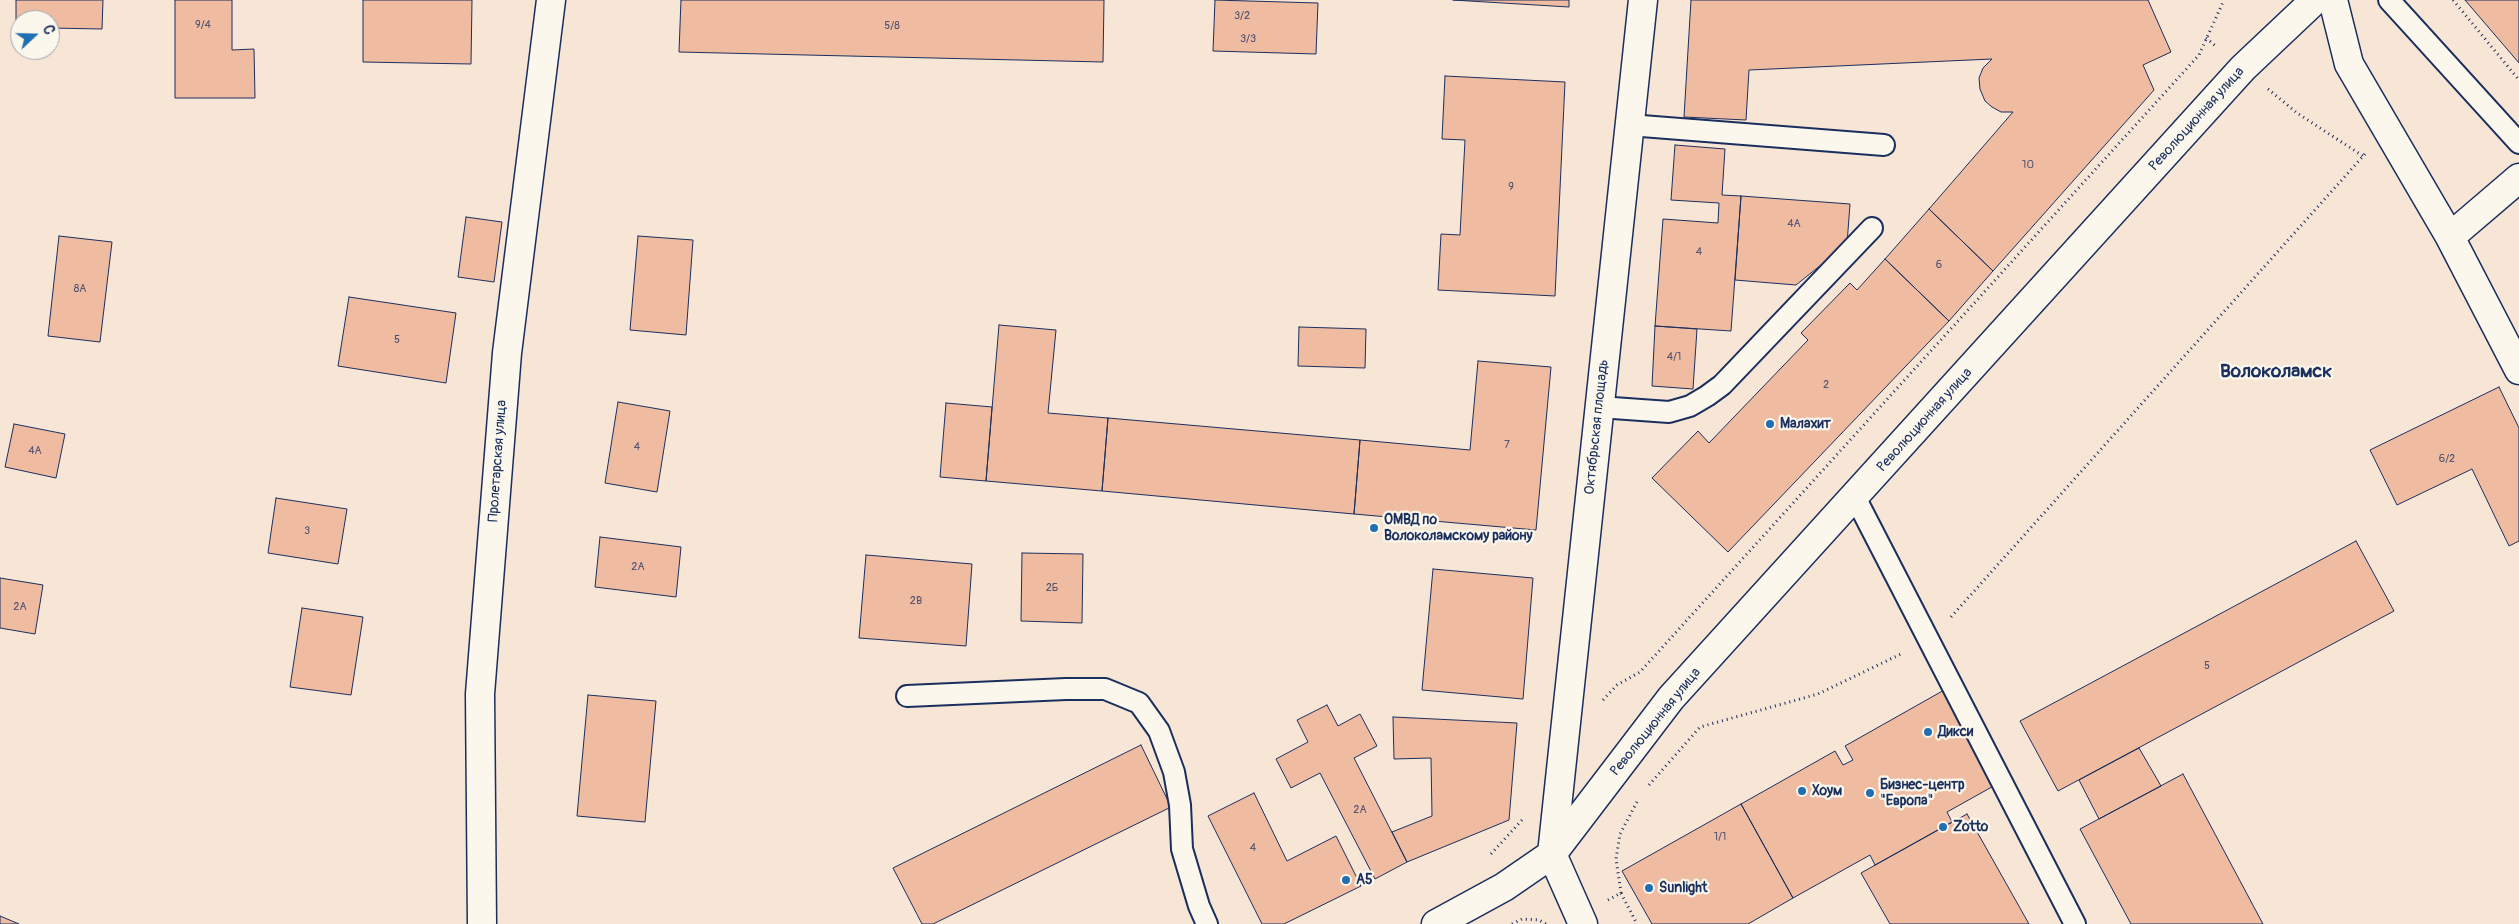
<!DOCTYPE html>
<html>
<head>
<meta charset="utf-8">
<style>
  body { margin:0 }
  #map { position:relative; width:2519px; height:924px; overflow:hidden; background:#f7e5d6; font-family:Pangolin,sans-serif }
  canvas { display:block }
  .north { position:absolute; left:10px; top:10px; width:50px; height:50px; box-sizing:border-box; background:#fbf7ec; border:1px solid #a1a7b3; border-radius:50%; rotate:69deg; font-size:14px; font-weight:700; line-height:20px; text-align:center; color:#1b2f5e }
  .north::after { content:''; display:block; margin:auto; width:18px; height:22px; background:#1f6fb2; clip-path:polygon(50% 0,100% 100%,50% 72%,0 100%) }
</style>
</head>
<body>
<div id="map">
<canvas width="2519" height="924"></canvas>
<div class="north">С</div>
</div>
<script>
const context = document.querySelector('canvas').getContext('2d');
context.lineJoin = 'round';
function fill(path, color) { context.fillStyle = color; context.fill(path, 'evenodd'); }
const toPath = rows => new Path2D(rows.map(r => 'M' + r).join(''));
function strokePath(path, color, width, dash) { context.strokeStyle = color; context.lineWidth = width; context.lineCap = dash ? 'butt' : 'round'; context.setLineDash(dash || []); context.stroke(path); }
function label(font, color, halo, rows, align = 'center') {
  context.font = font + ' Pangolin,sans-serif'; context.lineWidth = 4.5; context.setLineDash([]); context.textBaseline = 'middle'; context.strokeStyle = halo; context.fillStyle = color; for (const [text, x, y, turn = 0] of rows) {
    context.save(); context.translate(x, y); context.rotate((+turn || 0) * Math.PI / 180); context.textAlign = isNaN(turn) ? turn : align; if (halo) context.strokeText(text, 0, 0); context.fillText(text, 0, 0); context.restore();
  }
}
const building = toPath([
  [16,0,103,0,102,29,50,28,50,20,20,20,20,27,16,27,16,0],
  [175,0,232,0,232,50,254,49,255,98,175,98,175,0],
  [363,0,472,0,471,64,363,62,363,0],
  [681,0,1104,0,1103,62,679,52,681,0],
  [1215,0,1318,3,1316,54,1213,51,1215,0],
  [1453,0,1569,0,1569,7,1453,0],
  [1691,0,2148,0,2171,52,2143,65,2154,90,1993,271,1929,209,2013,112,2001,112,1992,107,1985,101,1980,89,1979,78,1983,68,1992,59,1749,70,1746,120,1684,117,1691,0],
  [2465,0,2519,0,2519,63,2465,0],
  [1445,76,1565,82,1555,296,1438,290,1441,234,1460,235,1465,140,1442,139,1445,76],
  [1675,145,1725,149,1722,195,1741,196,1731,331,1655,326,1663,219,1718,223,1719,203,1671,200,1675,145],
  [1741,196,1850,204,1847,244,1796,285,1735,280,1741,196],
  [1929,209,1993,271,1949,321,1885,259,1929,209],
  [466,217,502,222,494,282,458,277,466,217],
  [59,236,112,242,100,342,48,336,59,236],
  [638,236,693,240,686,335,630,330,638,236],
  [1885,259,1949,321,1728,552,1652,478,1698,431,1709,443,1808,340,1801,333,1850,283,1857,290,1885,259],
  [349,297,456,313,446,383,338,366,349,297],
  [999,325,1056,330,1048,413,1108,418,1102,491,986,481,999,325],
  [1655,326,1697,329,1693,389,1652,386,1655,326],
  [1299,327,1366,329,1365,368,1298,366,1299,327],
  [1478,361,1551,367,1536,530,1354,514,1360,440,1470,450,1478,361],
  [2499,387,2519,428,2519,541,2509,546,2472,469,2397,505,2370,450,2499,387],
  [618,402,670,411,657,492,605,483,618,402],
  [946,403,992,407,986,481,940,477,946,403],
  [1108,418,1360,440,1354,514,1102,491,1108,418],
  [14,424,65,434,56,478,5,467,14,424],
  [276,498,347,509,338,564,268,553,276,498],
  [600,537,681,547,676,597,595,587,600,537],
  [2356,541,2394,611,2058,791,2020,721,2356,541],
  [1022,553,1083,554,1082,623,1021,621,1022,553],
  [866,555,972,564,966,646,859,638,866,555],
  [1433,569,1533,578,1523,699,1422,690,1433,569],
  [0,578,43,585,35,634,0,628,0,578],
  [302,608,363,617,351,695,290,687,302,608],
  [1946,689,1999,783,1947,812,1952,822,1875,865,1870,855,1793,898,1741,804,1835,751,1843,765,1853,760,1845,746,1946,689],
  [588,695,656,701,645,822,577,816,588,695],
  [1327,705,1338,726,1360,714,1377,746,1354,758,1407,862,1375,879,1320,773,1291,788,1276,759,1308,742,1297,720,1327,705],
  [1393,717,1517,723,1509,820,1407,862,1392,832,1432,816,1431,758,1394,759,1393,717],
  [1141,745,1171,807,933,924,922,924,893,868,1141,745],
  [2139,748,2161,786,2099,819,2079,780,2139,748],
  [2183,774,2263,924,2131,924,2080,829,2183,774],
  [1254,793,1287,861,1336,836,1361,886,1284,924,1262,924,1208,816,1254,793],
  [1741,804,1793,898,1748,924,1652,924,1622,871,1741,804],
  [1967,814,2029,924,1890,924,1861,873,1967,814],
  [0,916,19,924,0,924,0,916]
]);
fill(building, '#efbba1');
strokePath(building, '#1b2f5e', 1);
const service = toPath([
  [2389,0,2519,143],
  [1629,125,1884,145],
  [1599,407,1669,412,1690,406,1707,396,1722,385,1872,228],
  [1855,497,2075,924],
  [907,696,1066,689,1105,689,1139,703,1159,731,1174,772,1180,805,1182,849,1199,906,1207,924]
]);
const minor = toPath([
  [2333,0,2349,64,2450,237,2519,370],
  [2450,237,2519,178],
  [1552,854,1643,0],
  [482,924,480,694,507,353,551,0]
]);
const secondary = toPath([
  [1552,854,1583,924],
  [1436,924,1504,887,1552,854,1671,698,2243,68,2315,0]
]);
strokePath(service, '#1b2f5e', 24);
strokePath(minor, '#1b2f5e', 31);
strokePath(secondary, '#1b2f5e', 31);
strokePath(toPath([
  [2453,0,2519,80],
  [2206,38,2217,47],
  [2268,89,2297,113,2363,156],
  [1951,617,2365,154],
  [1603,700,1617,685,1640,672,2199,55,2224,0],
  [1649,785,1700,727,1818,694,1903,653],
  [1491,854,1522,820],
  [1621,893,1616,859,1620,834,1638,800],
  [1608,900,1621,893,1637,924],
  [1512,924,1522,919,1539,920,1546,924]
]), '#1b2f5e', 3, [1, 4]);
strokePath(service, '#fbf7ec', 20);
strokePath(minor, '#fbf7ec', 28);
strokePath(secondary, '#fbf7ec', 28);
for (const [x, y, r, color] of [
  [1770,424,5,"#1f6fb2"],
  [1374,528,5,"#1f6fb2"],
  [1928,732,5,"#1f6fb2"],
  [1802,791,5,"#1f6fb2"],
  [1870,793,5,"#1f6fb2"],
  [1943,827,5,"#1f6fb2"],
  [1346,880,5,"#1f6fb2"],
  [1649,888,5,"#1f6fb2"]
]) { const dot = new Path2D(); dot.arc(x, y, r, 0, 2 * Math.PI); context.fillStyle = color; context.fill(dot); strokePath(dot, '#fbf7ec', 2); }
label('11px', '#50526f', null, [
  ["3/2",1242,16],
  ["9/4",203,25],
  ["5/8",892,26],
  ["3/3",1248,39],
  ["10",2028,165],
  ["9",1511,187],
  ["4А",1794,224],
  ["4",1699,252],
  ["6",1939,265],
  ["8А",80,289],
  ["5",397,340],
  ["4/1",1674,357],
  ["2",1826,385],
  ["7",1507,445],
  ["4",637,447],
  ["4А",35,451],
  ["6/2",2447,459],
  ["3",307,531],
  ["2А",638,567],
  ["2Б",1052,588],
  ["2В",916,601],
  ["2А",20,607],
  ["5",2207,666],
  ["2А",1360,810],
  ["1/1",1720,837],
  ["4",1253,848]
]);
label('14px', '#1b2f5e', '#fbf7ec', [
  ["Революционная улица",2197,119,-48],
  ["Революционная улица",1925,420,-48],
  ["Октябрьская площадь",1597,427,-84],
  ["Пролетарская улица",498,461,-86],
  ["Революционная улица",1656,722,-51]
]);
label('bold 14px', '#1b2f5e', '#fbf7ec', [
  ["Малахит",1780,424],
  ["ОМВД по",1384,520],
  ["Волоколамскому району",1384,536],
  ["Дикси",1938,732],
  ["Бизнес-центр",1880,785],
  ["\"Европа\"",1880,801],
  ["Хоум",1812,791],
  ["Zotto",1953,827],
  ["А5",1356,880],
  ["Sunlight",1659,888]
], 'left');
label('bold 19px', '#1b2f5e', '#fbf7ec', [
  ["Волоколамск",2276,372]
]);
</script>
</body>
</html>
